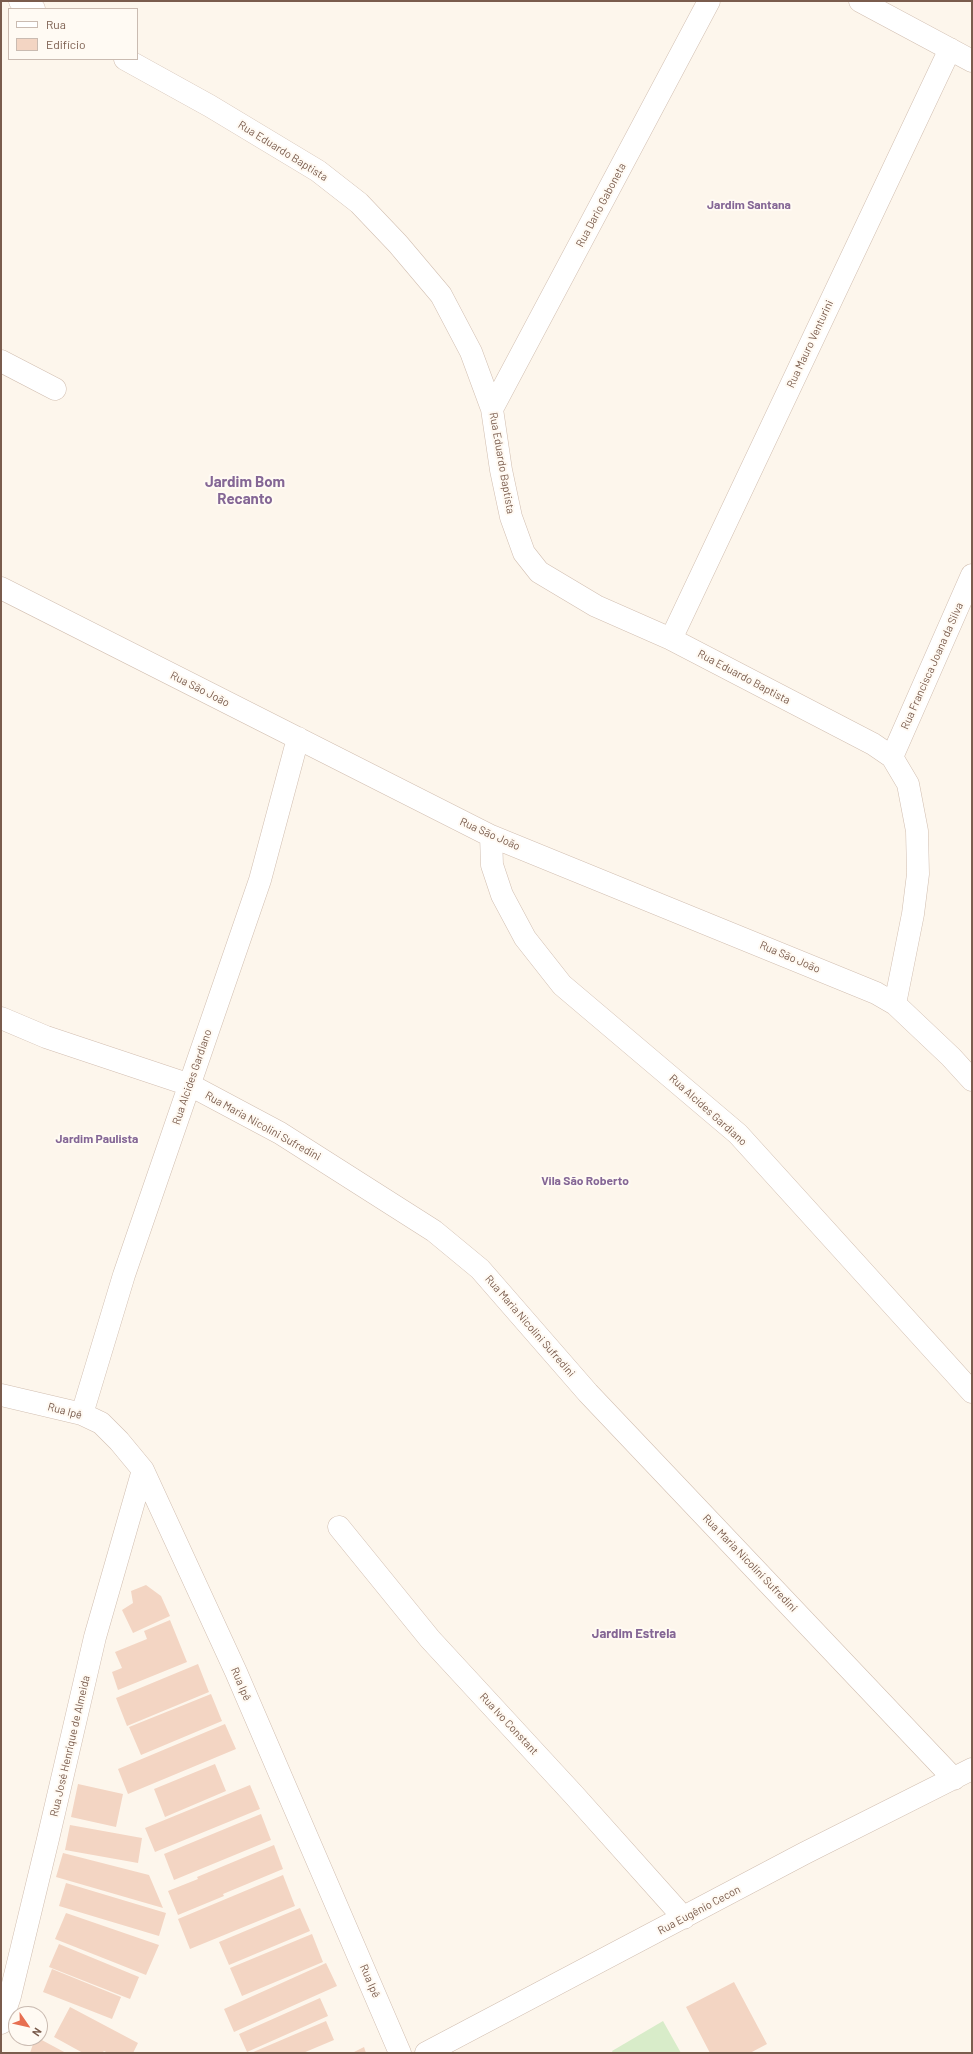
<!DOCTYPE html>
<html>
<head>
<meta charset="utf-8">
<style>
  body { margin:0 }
  #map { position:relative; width:973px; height:2054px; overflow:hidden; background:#fdf6ec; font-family:Barlow,sans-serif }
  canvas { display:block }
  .frame { position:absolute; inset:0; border:2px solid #7a5c4d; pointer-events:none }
  .legend { position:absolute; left:8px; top:8px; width:130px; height:52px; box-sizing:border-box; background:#fffaf3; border:1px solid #cabbb1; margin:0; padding:5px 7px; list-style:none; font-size:12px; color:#7a5c4d }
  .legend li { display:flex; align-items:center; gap:8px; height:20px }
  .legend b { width:20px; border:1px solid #cabbb1 }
  .north { position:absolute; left:8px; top:2006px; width:40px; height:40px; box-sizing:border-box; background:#fffaf3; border:1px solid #cabbb1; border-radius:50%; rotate:124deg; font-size:11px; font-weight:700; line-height:16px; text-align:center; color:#7a5c4d }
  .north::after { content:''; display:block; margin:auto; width:14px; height:18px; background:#e76f51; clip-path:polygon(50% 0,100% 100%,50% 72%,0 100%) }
</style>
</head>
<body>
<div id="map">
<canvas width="973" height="2054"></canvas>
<div class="frame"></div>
<ul class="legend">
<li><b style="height:5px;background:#fff"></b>Rua</li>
<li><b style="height:11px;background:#f3d5c3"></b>Edifício</li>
</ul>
<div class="north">N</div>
</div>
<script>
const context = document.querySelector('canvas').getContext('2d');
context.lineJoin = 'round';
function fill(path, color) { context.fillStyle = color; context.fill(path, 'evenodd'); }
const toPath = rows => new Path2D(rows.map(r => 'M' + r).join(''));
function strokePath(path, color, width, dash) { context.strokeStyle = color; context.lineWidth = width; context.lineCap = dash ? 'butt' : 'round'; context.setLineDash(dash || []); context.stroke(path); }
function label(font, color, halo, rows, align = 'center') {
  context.font = font + ' Barlow,sans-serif'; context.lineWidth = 4; context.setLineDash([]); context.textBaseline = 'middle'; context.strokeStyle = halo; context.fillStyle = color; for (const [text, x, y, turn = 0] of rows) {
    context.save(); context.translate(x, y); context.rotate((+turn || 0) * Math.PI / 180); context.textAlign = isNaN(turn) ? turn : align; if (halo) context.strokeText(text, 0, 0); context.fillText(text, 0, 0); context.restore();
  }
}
fill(toPath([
  [663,2021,681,2053,613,2053,612,2051]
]), '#d8ecc9');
fill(toPath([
  [146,1585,161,1596,170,1616,133,1633,122,1610,133,1603,131,1591],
  [170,1620,187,1662,118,1690,112,1672,122,1668,115,1652,147,1639,144,1631],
  [198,1664,209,1692,127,1726,116,1698],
  [211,1694,222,1721,141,1755,129,1727],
  [225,1724,236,1749,128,1794,118,1769],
  [215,1764,226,1791,165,1817,154,1789],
  [78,1784,123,1794,116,1827,71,1817],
  [250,1785,260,1809,155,1852,145,1828],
  [261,1814,271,1840,174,1880,164,1854],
  [70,1825,142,1838,138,1863,65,1850],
  [274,1845,283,1869,223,1894,224,1896,178,1915,168,1891,198,1879,197,1877],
  [63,1853,149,1875,163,1908,56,1877],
  [283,1875,295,1906,190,1949,178,1919],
  [66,1883,166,1913,159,1936,59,1906],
  [300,1908,310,1931,229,1965,219,1942],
  [66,1913,159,1945,146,1975,55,1939],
  [312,1934,323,1962,242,1996,230,1968],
  [59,1944,139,1977,130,1999,49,1967],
  [326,1963,337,1986,234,2032,224,2009],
  [52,1969,121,1997,112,2019,43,1992],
  [734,1982,767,2044,750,2053,710,2053,686,2007],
  [320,1998,328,2016,247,2052,239,2034],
  [70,2007,138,2043,133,2053,108,2053,104,2051,102,2053,83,2053,54,2037],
  [326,2021,334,2040,303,2053,251,2053],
  [35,2038,38,2038,66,2053,30,2053],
  [364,2047,366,2053,352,2053]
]), '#f3d5c3');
const minor = toPath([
  [20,1,34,9],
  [860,1,972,61],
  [125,59,210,106,318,171,359,203,398,244,441,295,471,352,492,409,501,470,511,517,524,553,539,572,596,606,671,639,873,744,892,757,908,784,917,831,918,874,913,914,895,1004],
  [1,361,55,389],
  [492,409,709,1],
  [1,588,491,836,876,993,895,1004,951,1057,972,1080],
  [671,639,950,49],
  [892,757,972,575],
  [491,836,492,865,502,895,525,938,562,985,738,1134,972,1392],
  [1,1018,46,1037,190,1085,280,1133,434,1231,480,1269,588,1393,954,1779],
  [1,1395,82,1414,101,1423,119,1441,143,1470,236,1672,400,2053],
  [82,1414,124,1275,260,880,298,738],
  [339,1527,430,1639,574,1795,684,1918],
  [1,2023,10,1996,48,1839,95,1637,143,1470],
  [426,2053,805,1853,972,1769]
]);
strokePath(minor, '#d1beb0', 23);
strokePath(minor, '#fff', 22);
label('11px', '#7a5c4d', '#fffaf3', [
  ["Rua Eduardo Baptista",283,151,32],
  ["Rua Dario Gaboneta",601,205,-62],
  ["Rua Mauro Venturini",810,344,-65],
  ["Rua Eduardo Baptista",502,463,80],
  ["Rua Francisca Joana da Silva",932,666,-66],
  ["Rua Eduardo Baptista",744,677,28],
  ["Rua São João",200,689,27],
  ["Rua São João",490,834,24],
  ["Rua São João",790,957,23],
  ["Rua Alcides Gardiano",192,1077,-71],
  ["Rua Alcides Gardiano",708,1110,42],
  ["Rua Maria Nicolini Sufredini",263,1126,29],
  ["Rua Maria Nicolini Sufredini",530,1326,49],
  ["Rua Ipê",65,1411,15],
  ["Rua Maria Nicolini Sufredini",750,1563,46],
  ["Rua Ipê",241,1684,67],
  ["Rua Ivo Constant",509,1724,47],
  ["Rua José Henrique de Almeida",70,1746,-77],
  ["Rua Eugênio Cecon",699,1910,-28],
  ["Rua Ipê",370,1981,67]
]);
label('bold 12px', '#846695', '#fffaf3', [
  ["Jardim Santana",749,205],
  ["Jardim Paulista",97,1139],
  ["Vila São Roberto",585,1181]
]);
label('bold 13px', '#846695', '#fffaf3', [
  ["Jardim Estrela",634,1634]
]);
label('bold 15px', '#846695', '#fffaf3', [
  ["Jardim Bom",245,482],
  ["Recanto",245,499]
]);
</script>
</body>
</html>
